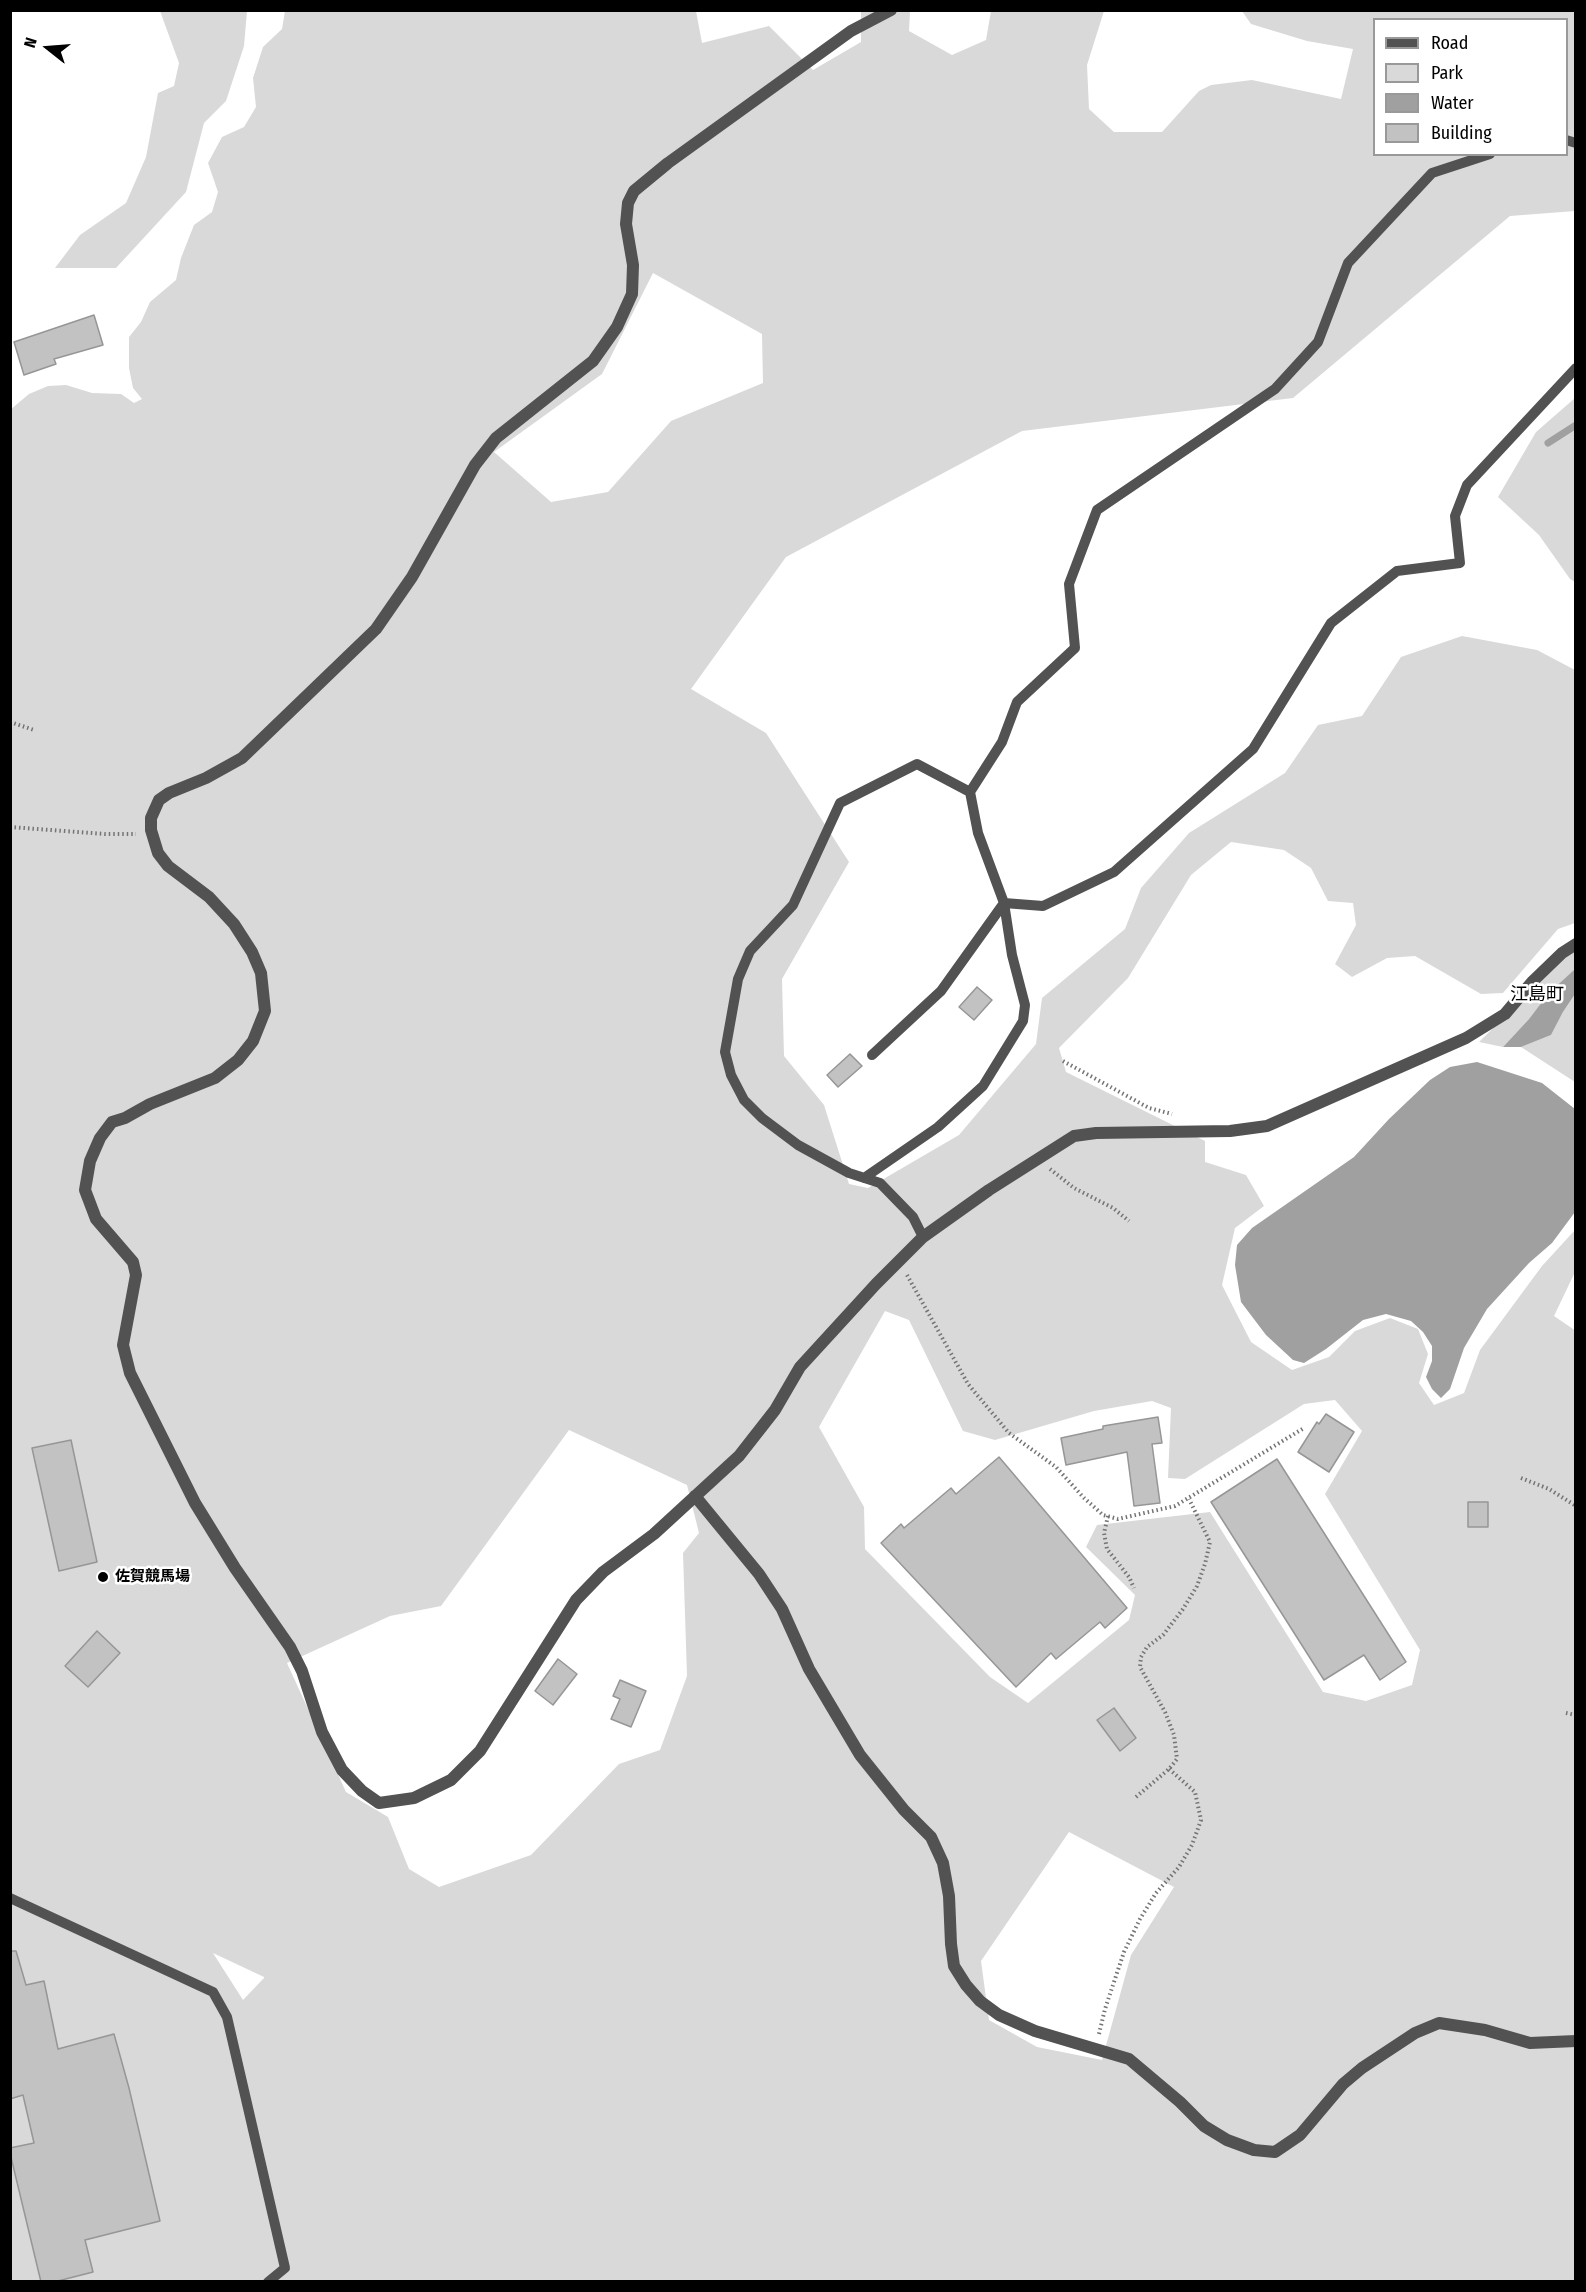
<!DOCTYPE html>
<html>
<head>
<meta charset="utf-8">
<style>
  body { margin:0 }
  #map { position:relative; width:1586px; height:2292px; overflow:hidden; background:#fff; font-family:"Fira Sans Condensed",sans-serif }
  canvas { display:block }
  .frame { position:absolute; inset:0; border:12px solid #000; pointer-events:none }
  .legend { position:absolute; left:1373px; top:18px; width:195px; height:138px; box-sizing:border-box; background:#fff; border:2px solid #999; margin:0; padding:8px 10px; list-style:none; font-size:18px; color:#000 }
  .legend li { display:flex; align-items:center; gap:12px; height:30px }
  .legend b { width:30px; border:2px solid #999 }
  .north { position:absolute; left:18px; top:18px; width:60px; height:60px; -webkit-text-stroke:4px #fff; paint-order:stroke; rotate:287deg; font-size:16px; font-weight:700; line-height:24px; text-align:center; color:#000 }
  .north::after { content:''; display:block; margin:auto; width:21px; height:27px; background:#000; clip-path:polygon(50% 0,100% 100%,50% 72%,0 100%) }
</style>
</head>
<body>
<div id="map">
<canvas width="1586" height="2292"></canvas>
<div class="frame"></div>
<ul class="legend">
<li><b style="height:8px;background:#525252"></b>Road</li>
<li><b style="height:16px;background:#d9d9d9"></b>Park</li>
<li><b style="height:16px;background:#a0a0a0"></b>Water</li>
<li><b style="height:16px;background:#c2c2c2"></b>Building</li>
</ul>
<div class="north">N</div>
</div>
<script>
const context = document.querySelector('canvas').getContext('2d');
context.lineJoin = 'round';
function fill(path, color) { context.fillStyle = color; context.fill(path, 'evenodd'); }
const toPath = rows => new Path2D(rows.map(r => 'M' + r).join(''));
function strokePath(path, color, width, dash) { context.strokeStyle = color; context.lineWidth = width; context.lineCap = dash ? 'butt' : 'round'; context.setLineDash(dash || []); context.stroke(path); }
function label(font, color, halo, rows, align = 'center') {
  context.font = font + ' "Fira Sans Condensed","Noto Sans JP",sans-serif'; context.lineWidth = 5; context.setLineDash([]); context.textBaseline = 'middle'; context.strokeStyle = halo; context.fillStyle = color; for (const [text, x, y, turn = 0] of rows) {
    context.save(); context.translate(x, y); context.rotate((+turn || 0) * Math.PI / 180); context.textAlign = isNaN(turn) ? turn : align; if (halo) context.strokeText(text, 0, 0); context.fillText(text, 0, 0); context.restore();
  }
}
fill(toPath([
  [160,11,247,11,244,46,226,101,204,123,186,192,116,268,55,268,80,235,126,203,146,157,158,93,174,86,179,63],
  [285,11,696,11,702,43,769,26,813,70,861,42,861,11,910,11,909,31,952,55,986,40,991,11,1104,11,1087,65,1089,109,1114,132,1162,132,1199,91,1211,85,1252,80,1341,99,1353,49,1307,41,1251,24,1242,11,1575,11,1575,211,1510,216,1293,398,1022,431,786,557,691,689,766,733,849,862,782,979,784,1056,824,1105,849,1184,868,1188,959,1135,1036,1044,1042,998,1125,929,1141,888,1189,833,1285,773,1318,725,1362,716,1401,657,1462,636,1537,650,1575,670,1575,923,1558,929,1503,993,1481,994,1415,956,1387,958,1352,977,1335,964,1356,925,1353,903,1328,901,1311,868,1284,850,1231,842,1191,875,1128,978,1059,1048,1066,1072,1205,1141,1205,1162,1246,1175,1264,1206,1235,1228,1222,1285,1251,1342,1292,1370,1329,1357,1355,1331,1390,1318,1418,1329,1428,1354,1419,1383,1434,1405,1464,1393,1480,1350,1542,1266,1575,1230,1575,1272,1554,1316,1576,1331,1575,2281,11,2281,10,410,29,394,48,386,66,385,92,393,121,394,134,403,142,399,133,388,129,368,129,337,141,322,150,302,176,280,181,258,194,225,212,212,218,192,208,163,222,137,244,127,256,107,253,78,263,47,282,29],
  [1374,20,1566,20,1566,154,1374,154],
  [653,273,762,334,763,383,671,421,608,492,551,502,494,452,602,374],
  [885,1311,909,1320,963,1431,995,1440,1094,1411,1152,1401,1171,1408,1168,1478,1185,1479,1304,1404,1335,1400,1362,1431,1325,1494,1420,1650,1412,1685,1366,1701,1323,1692,1210,1512,1097,1525,1086,1547,1135,1595,1129,1620,1028,1703,990,1677,865,1549,864,1507,819,1427],
  [569,1430,687,1485,699,1533,683,1553,687,1676,660,1750,619,1764,531,1855,439,1887,409,1869,388,1817,346,1792,287,1663,390,1616,441,1606],
  [1069,1832,1174,1887,1131,1955,1102,2060,1037,2047,989,2020,981,1961],
  [213,1953,264,1977,264,1978,243,2000],
  [1575,398,1575,582,1570,579,1539,535,1498,497,1536,432],
  [1575,950,1575,969,1550,993,1529,1019,1503,1047,1479,1042,1568,954],
  [1575,994,1575,1082,1521,1047,1551,1035,1563,1012]
]), '#d9d9d9');
fill(toPath([
  [1575,969,1575,994,1563,1012,1551,1035,1521,1047,1503,1047,1529,1019,1549,993],
  [1477,1062,1542,1083,1575,1109,1575,1212,1552,1243,1529,1263,1487,1309,1464,1348,1450,1389,1441,1398,1432,1389,1426,1377,1432,1361,1432,1346,1423,1332,1411,1321,1386,1314,1363,1320,1326,1349,1304,1363,1293,1360,1266,1335,1241,1302,1235,1265,1237,1245,1252,1228,1354,1157,1389,1119,1430,1080,1450,1067]
]), '#a0a0a0');
strokePath(toPath([
  [1548,443,1576,425]
]), '#a0a0a0', 7);
const building = toPath([
  [94,315,103,345,54,359,56,364,24,375,14,342,94,315],
  [977,987,992,1000,974,1020,959,1007,977,987],
  [850,1054,862,1066,838,1087,827,1075,850,1054],
  [1326,1414,1354,1432,1329,1472,1298,1452,1317,1422,1319,1424,1326,1414],
  [1158,1417,1162,1443,1152,1444,1160,1503,1134,1506,1127,1452,1066,1465,1061,1438,1103,1429,1103,1426,1158,1417],
  [71,1440,97,1562,59,1571,32,1448,71,1440],
  [999,1457,1127,1608,1105,1628,1100,1622,1056,1659,1051,1653,1016,1687,881,1543,901,1524,904,1528,951,1488,956,1494,999,1457],
  [1277,1459,1406,1662,1380,1680,1364,1655,1324,1680,1211,1502,1277,1459],
  [1468,1502,1488,1502,1488,1527,1468,1527,1468,1502],
  [97,1631,120,1653,88,1687,65,1666,97,1631],
  [558,1659,577,1674,553,1705,535,1691,558,1659],
  [620,1680,646,1691,631,1727,611,1719,620,1699,613,1696,620,1680],
  [1114,1708,1136,1738,1120,1751,1097,1720,1114,1708],
  [10,1951,16,1951,26,1985,44,1981,58,2049,114,2034,129,2088,160,2221,85,2240,93,2272,54,2282,41,2282,10,2153,10,2148,34,2143,23,2095,10,2099,10,1951]
]);
fill(building, '#c2c2c2');
strokePath(building, '#969696', 1.5);
strokePath(toPath([
  [10,722,34,730],
  [10,827,105,834,136,834],
  [1063,1061,1149,1108,1172,1114],
  [1050,1169,1074,1188,1113,1208,1129,1221],
  [907,1275,968,1384,1009,1433,1056,1467,1084,1498,1103,1515,1118,1519,1175,1506,1304,1428],
  [1521,1478,1549,1489,1576,1506],
  [1108,1516,1104,1533,1107,1549,1129,1577,1134,1588],
  [1566,1713,1576,1715],
  [1136,1797,1169,1769,1177,1759,1174,1735,1165,1712,1140,1667,1141,1657,1147,1647,1163,1635,1183,1609,1197,1586,1205,1564,1210,1542,1189,1499],
  [1099,2034,1105,2009,1124,1952,1140,1919,1156,1893,1179,1867,1192,1845,1201,1820,1195,1792,1169,1769]
]), '#747474', 4, [1.5, 3]);
strokePath(toPath([
  [1566,140,1576,143],
  [872,1055,941,991,1004,903,1043,906,1114,872,1253,749,1331,623,1397,571,1460,563,1455,516,1467,485,1576,368],
  [864,1178,938,1127,983,1086,1023,1021,1025,1005,1012,955,1004,903,978,833,970,792,1002,742,1017,702,1075,648,1069,584,1097,510,1275,389,1318,342,1348,263,1432,173,1490,154],
  [923,1237,913,1217,880,1183,849,1173,798,1145,762,1118,744,1100,731,1075,725,1052,738,979,750,951,793,905,840,803,917,764,970,792],
  [10,1898,213,1992,227,2017,285,2268,268,2282]
]), '#525252', 10);
strokePath(toPath([
  [891,10,851,31,668,163,634,191,628,203,626,224,633,265,632,294,617,327,593,361,496,438,475,465,412,577,376,629,242,758,206,778,169,793,159,800,151,818,151,830,158,853,168,866,209,897,234,924,252,952,261,973,265,1011,253,1041,238,1060,215,1078,150,1104,125,1118,112,1122,100,1138,90,1161,85,1190,96,1219,133,1262,136,1275,123,1345,130,1373,195,1503,235,1568,290,1647,302,1671,322,1732,342,1770,362,1791,379,1803,414,1798,451,1780,480,1751,576,1600,603,1572,654,1534,739,1456,775,1410,800,1367,876,1284,923,1237,989,1190,1074,1136,1096,1133,1230,1131,1267,1126,1466,1038,1505,1014,1533,981,1562,953,1576,944],
  [695,1496,759,1574,782,1609,809,1669,860,1755,904,1810,931,1837,943,1863,949,1896,951,1944,954,1966,966,1985,980,2001,999,2015,1035,2031,1129,2059,1180,2102,1204,2126,1227,2140,1254,2150,1275,2152,1300,2135,1343,2084,1362,2068,1415,2033,1439,2023,1485,2030,1530,2043,1576,2041]
]), '#525252', 12);
for (const [x, y, r, color] of [
  [103,1577,6,"#000"]
]) { const dot = new Path2D(); dot.arc(x, y, r, 0, 2 * Math.PI); context.fillStyle = color; context.fill(dot); strokePath(dot, '#fff', 2); }
label('bold 15px', '#000', '#fff', [
  ["佐賀競馬場",115,1577]
], 'left');
label('18px', '#000', '#fff', [
  ["江島町",1537,995]
]);
</script>
</body>
</html>
